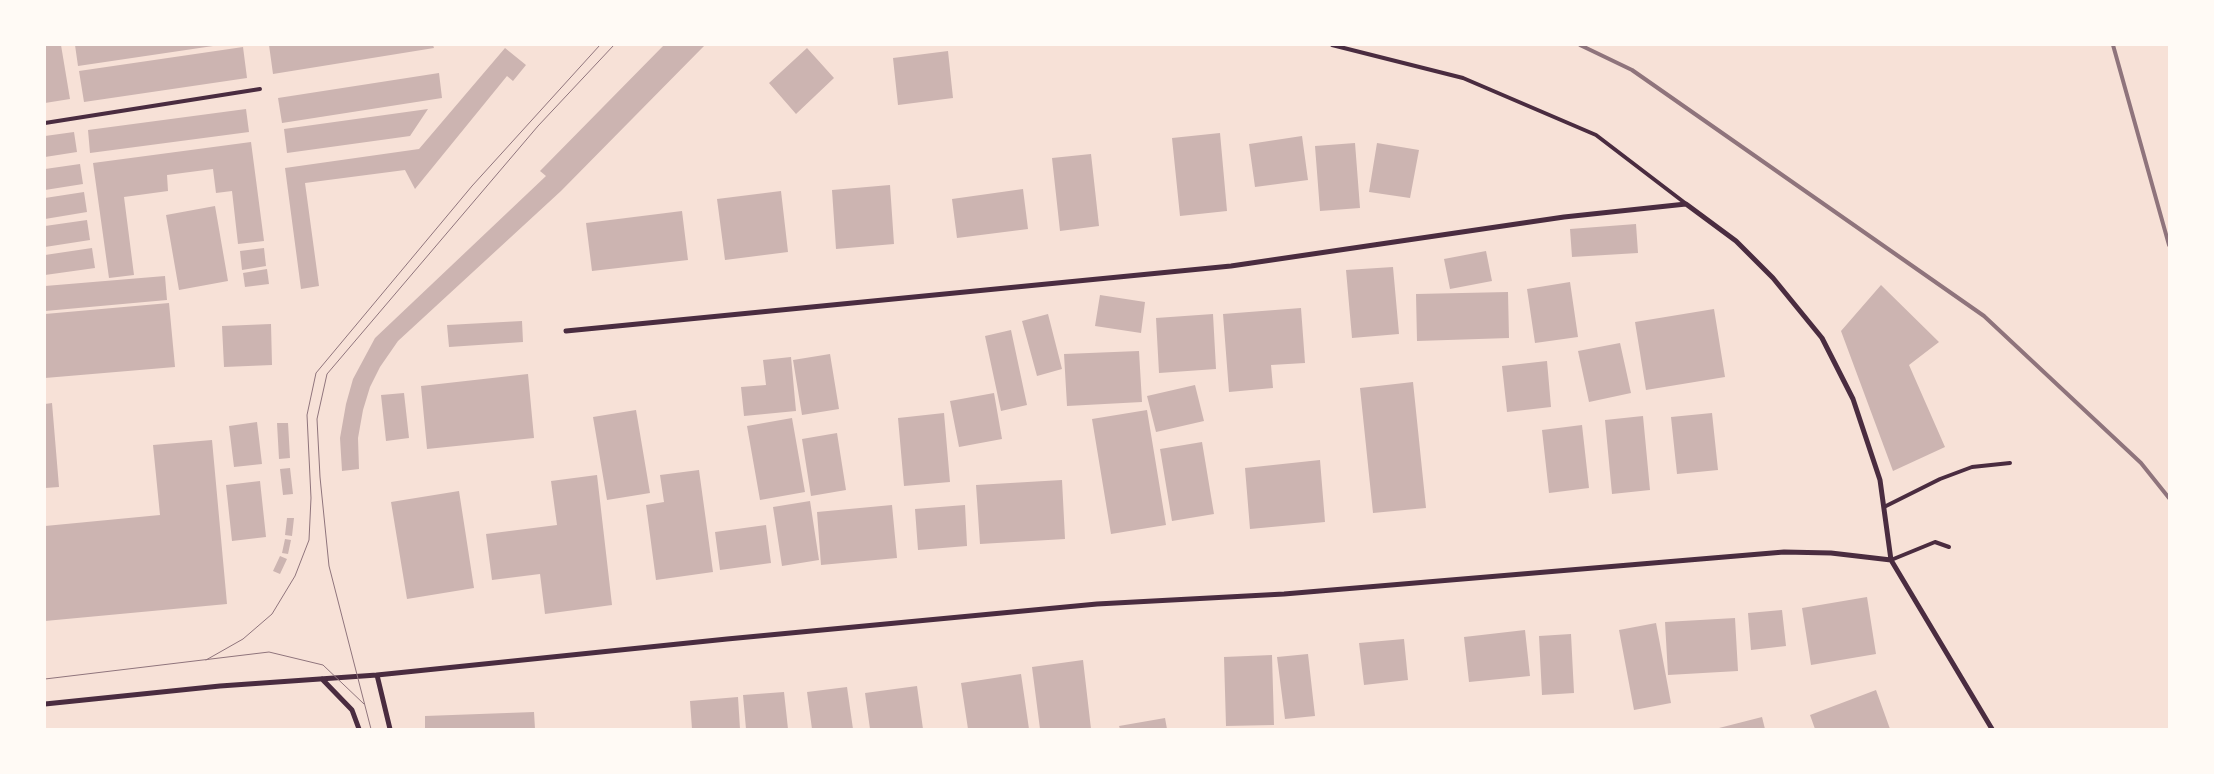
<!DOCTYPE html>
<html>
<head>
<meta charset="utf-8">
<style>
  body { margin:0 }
  #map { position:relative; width:2214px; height:774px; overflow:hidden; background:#f7e1d7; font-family:"PT Sans",sans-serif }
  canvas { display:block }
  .frame { position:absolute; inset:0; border:46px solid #fffaf5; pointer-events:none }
</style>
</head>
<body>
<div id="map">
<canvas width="2214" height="774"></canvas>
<div class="frame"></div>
</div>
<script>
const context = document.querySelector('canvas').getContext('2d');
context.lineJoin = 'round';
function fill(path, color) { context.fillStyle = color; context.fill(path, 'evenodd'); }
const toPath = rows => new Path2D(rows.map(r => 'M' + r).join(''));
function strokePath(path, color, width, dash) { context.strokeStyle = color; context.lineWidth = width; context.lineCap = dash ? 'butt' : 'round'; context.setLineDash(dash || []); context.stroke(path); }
fill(toPath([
  [45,45,61,45,70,99,45,103],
  [75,45,213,45,213,46,78,66],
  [269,45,433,45,434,48,273,74],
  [664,45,705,45,561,191,398,341,380,367,370,387,363,410,358,438,359,469,342,471,340,438,346,404,353,379,375,338,546,176,540,171],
  [243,47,247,78,84,102,79,71],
  [505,48,526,65,513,81,507,76,415,189,405,170,305,183,319,286,301,289,285,168,419,149],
  [807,48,834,78,796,114,769,83],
  [948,51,953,98,898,105,893,58],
  [439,73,442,98,282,123,278,98],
  [246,109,249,132,90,153,88,130],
  [428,109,410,136,287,153,284,129],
  [74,132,77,152,45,157,45,136],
  [1220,133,1227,211,1180,216,1172,138],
  [1302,136,1308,180,1255,187,1249,144],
  [251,142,264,241,238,244,232,191,216,193,213,169,167,175,168,191,124,197,134,275,109,278,93,163],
  [1355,143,1360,208,1320,211,1315,146],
  [1377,143,1419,150,1410,198,1369,192],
  [1091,154,1099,226,1060,231,1052,158],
  [80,164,83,184,45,190,45,169],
  [890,185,894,244,836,249,832,190],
  [1023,189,1028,229,957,238,952,199],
  [781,191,788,252,725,260,717,199],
  [84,192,87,212,45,219,45,198],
  [215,206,228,281,179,290,166,215],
  [682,211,688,260,592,271,586,223],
  [87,220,90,240,45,247,45,226],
  [1636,224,1638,253,1572,257,1570,229],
  [92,248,95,268,45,275,45,255],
  [264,248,266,266,242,270,240,251],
  [1486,251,1492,281,1450,289,1444,259],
  [1393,267,1399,334,1352,338,1346,270],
  [267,269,269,284,245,287,243,273],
  [165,276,167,300,45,311,45,286],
  [1570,282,1578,337,1535,343,1527,289],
  [1881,285,1939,342,1909,365,1945,447,1893,471,1841,331],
  [1508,292,1509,338,1417,341,1416,294],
  [1100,295,1145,302,1141,333,1095,326],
  [169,303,175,367,45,378,45,314],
  [1301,308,1305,363,1271,365,1273,388,1229,392,1223,314],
  [1714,309,1725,377,1646,390,1635,322],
  [1048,314,1062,369,1037,376,1022,321],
  [1213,314,1216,369,1159,373,1156,318],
  [522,321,523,342,449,347,447,325],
  [271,324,272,365,224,367,222,326],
  [1011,330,1027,405,1001,411,985,336],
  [1620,343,1631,393,1589,402,1578,351],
  [1139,351,1142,402,1067,406,1064,354],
  [830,354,839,409,802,415,793,360],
  [791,357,796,411,744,416,741,387,766,385,763,360],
  [1547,361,1551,407,1507,412,1502,366],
  [528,374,534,438,427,449,421,386],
  [1413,382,1426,508,1373,513,1360,388],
  [1195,385,1204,421,1156,432,1147,396],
  [404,393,409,438,386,441,381,395],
  [994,393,1002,439,959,447,950,401],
  [52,403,59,487,45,488,45,404],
  [636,410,650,493,607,500,593,417],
  [1147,410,1166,525,1111,534,1092,419],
  [944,413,950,482,904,486,898,418],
  [1712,413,1718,470,1677,474,1671,417],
  [1643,416,1650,490,1612,494,1605,420],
  [792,418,805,492,760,500,747,426],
  [257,422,262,464,234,467,229,426],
  [277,423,288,423,290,458,279,459],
  [1582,425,1589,488,1549,493,1542,430],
  [837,433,846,490,811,496,802,439],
  [212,440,227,604,45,621,45,526,160,515,153,445],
  [1202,442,1214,514,1172,521,1160,449],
  [1320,460,1325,522,1250,529,1245,468],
  [290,468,293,494,283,495,280,469],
  [699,470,713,572,656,580,646,505,664,502,660,475],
  [597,475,612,605,545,614,540,574,492,580,486,534,557,525,551,481],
  [1062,480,1065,539,980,544,976,485],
  [260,481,266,537,232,541,226,485],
  [459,491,474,588,407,599,391,502],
  [810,501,819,560,782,566,773,507],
  [892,505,897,558,821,565,817,512],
  [965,505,967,546,918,550,915,509],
  [287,518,294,518,292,536,285,535],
  [766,525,771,563,720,570,715,532],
  [285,539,291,540,288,554,282,553],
  [280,556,287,559,280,574,273,571],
  [1867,597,1876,654,1811,665,1802,608],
  [1782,610,1786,646,1751,650,1748,613],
  [1735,618,1738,671,1668,675,1665,622],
  [1656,623,1671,703,1634,710,1619,630],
  [1525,630,1530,676,1469,682,1464,637],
  [1571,634,1574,693,1542,695,1539,636],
  [1404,639,1408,680,1364,685,1359,643],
  [1308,654,1315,716,1285,719,1277,657],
  [1272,655,1274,725,1226,726,1224,657],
  [1083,660,1091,729,1040,729,1032,667],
  [1021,674,1029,729,968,729,961,683],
  [917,686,923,729,870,729,865,693],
  [847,687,853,729,812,729,807,692],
  [1876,690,1890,729,1815,729,1810,715],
  [784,692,788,729,746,729,743,695],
  [738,697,740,729,692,729,690,701],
  [534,712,535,729,425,729,425,716],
  [1762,717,1765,729,1720,729,1719,728],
  [1165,718,1167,729,1120,729,1119,726]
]), '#ccb4b1');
strokePath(toPath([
  [1332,45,1463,78,1596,135,1685,203],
  [45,123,260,89],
  [1884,507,1940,479,1972,467,2010,463],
  [1891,560,1935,542,1949,547]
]), '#4a2c40', 4);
strokePath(toPath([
  [566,331,1231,266,1564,217,1686,204,1736,241,1773,278,1822,338,1853,399,1880,480,1891,560,1992,729],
  [377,675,390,729],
  [322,679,352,710,359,729],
  [45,704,220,686,377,675,727,639,1097,604,1284,594,1784,552,1831,553,1891,560]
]), '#4a2c40', 5);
strokePath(toPath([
  [206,660,243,639,272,614,295,576,309,540,311,498,307,415,316,373,472,186,600,45],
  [45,679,269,652,323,665,364,704],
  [371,729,329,566,320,477,317,419,327,374,538,126,614,45]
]), '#8f747c', 1);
strokePath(toPath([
  [1580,45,1632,70,1984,316,2141,463,2169,498],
  [2113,45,2169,245]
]), '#8f747c', 4);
</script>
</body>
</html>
